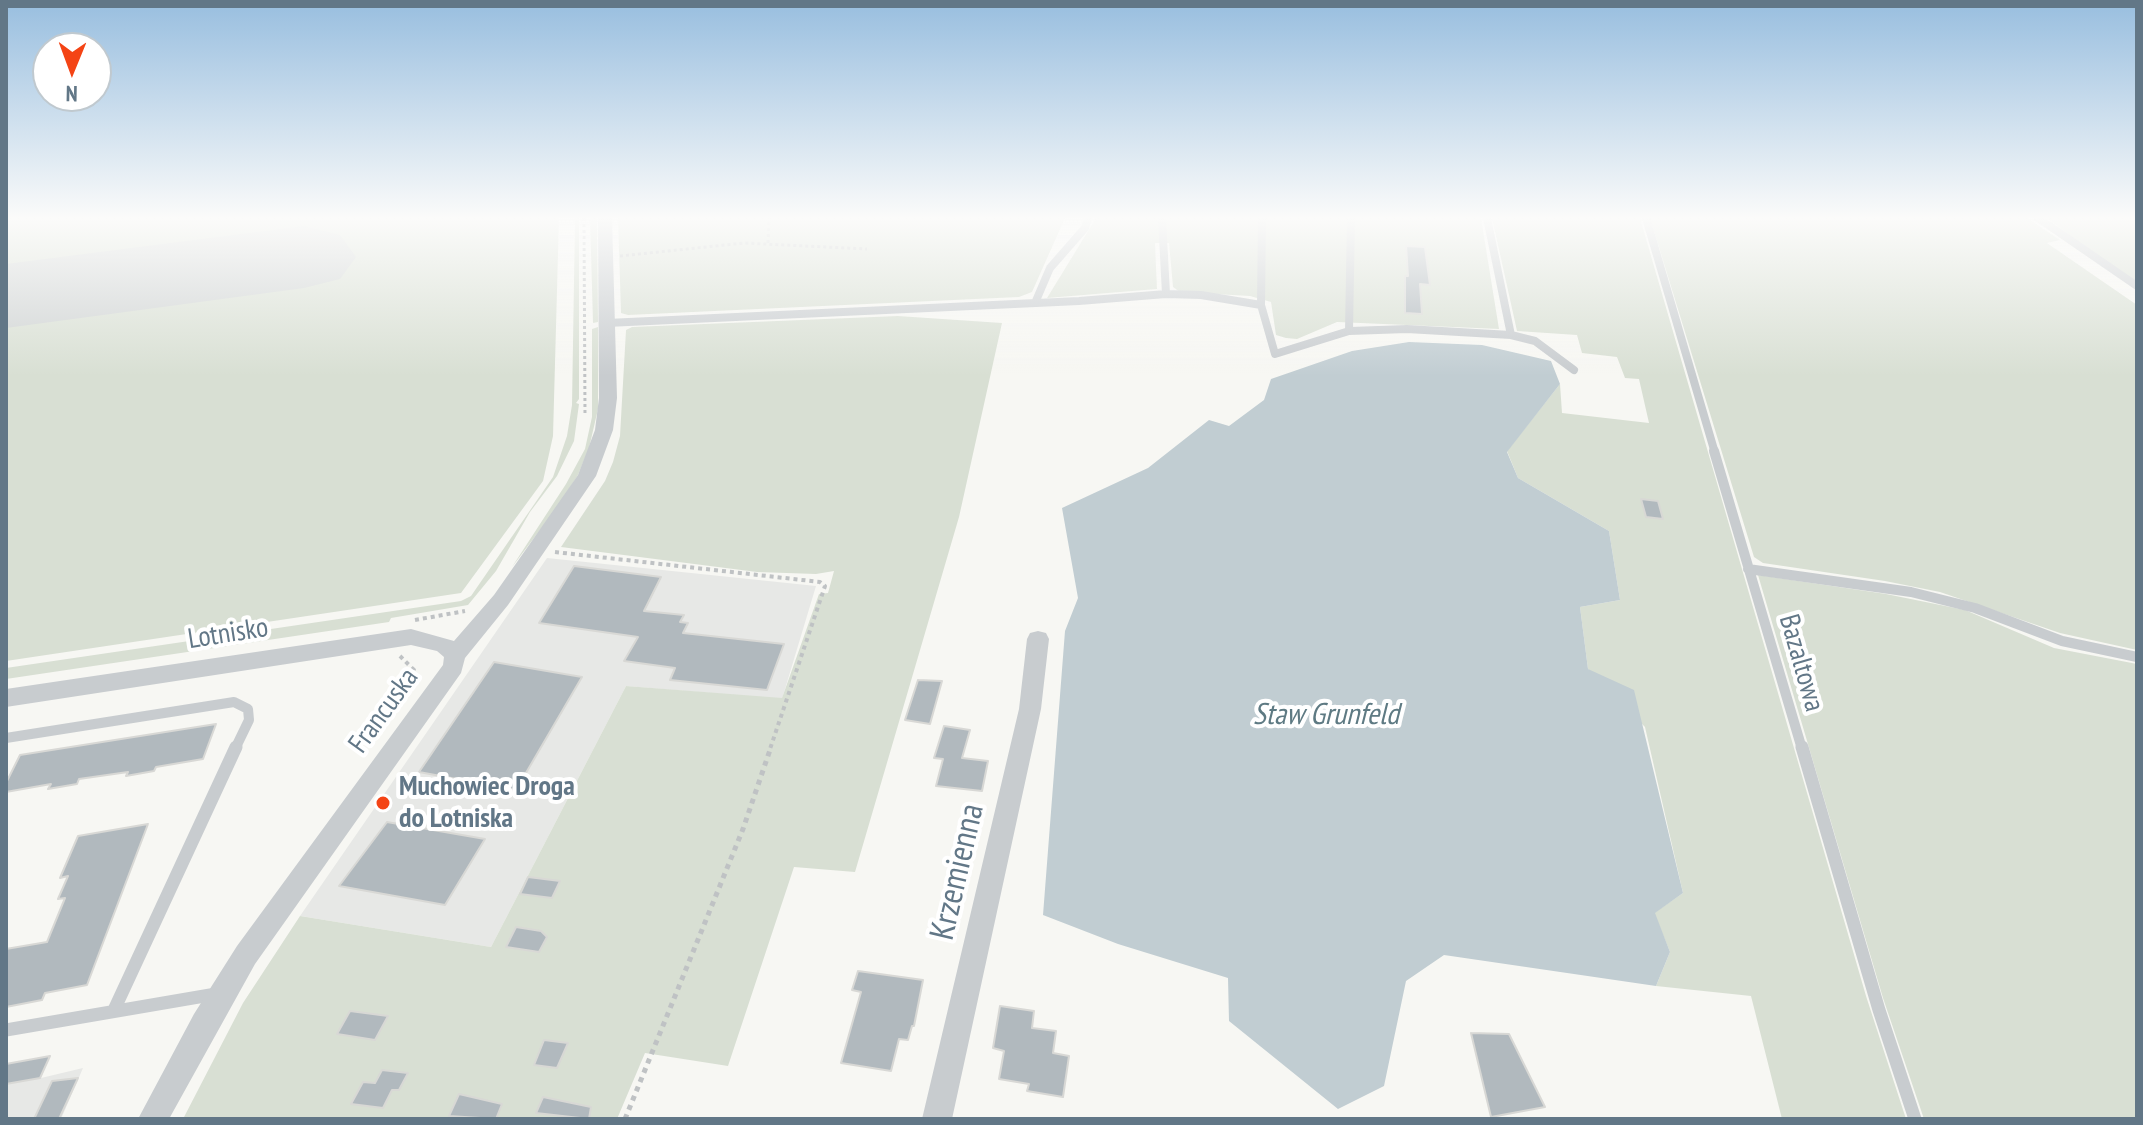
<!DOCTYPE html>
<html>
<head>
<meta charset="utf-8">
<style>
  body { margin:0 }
  #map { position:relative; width:2143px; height:1125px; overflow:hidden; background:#f7f7f3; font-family:"PT Sans Narrow",sans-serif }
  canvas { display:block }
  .frame { position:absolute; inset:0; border:8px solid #627787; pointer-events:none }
  .north { position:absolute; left:32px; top:32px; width:80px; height:80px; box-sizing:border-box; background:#fff; border:2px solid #c0c9cf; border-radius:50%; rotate:181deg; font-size:22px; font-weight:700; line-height:32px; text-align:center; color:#627787 }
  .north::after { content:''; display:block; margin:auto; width:28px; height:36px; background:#f44415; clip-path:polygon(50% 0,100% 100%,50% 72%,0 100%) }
</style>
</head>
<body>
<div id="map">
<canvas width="2143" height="1125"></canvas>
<div class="frame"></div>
<div class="north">N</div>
</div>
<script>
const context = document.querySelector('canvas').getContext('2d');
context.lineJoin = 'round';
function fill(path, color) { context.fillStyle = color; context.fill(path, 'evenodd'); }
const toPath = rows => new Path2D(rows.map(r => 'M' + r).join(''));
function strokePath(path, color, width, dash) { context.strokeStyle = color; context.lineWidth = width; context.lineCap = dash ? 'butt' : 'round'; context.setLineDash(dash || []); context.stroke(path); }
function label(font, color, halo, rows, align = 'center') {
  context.font = font + ' "PT Sans Narrow",sans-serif'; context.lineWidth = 8; context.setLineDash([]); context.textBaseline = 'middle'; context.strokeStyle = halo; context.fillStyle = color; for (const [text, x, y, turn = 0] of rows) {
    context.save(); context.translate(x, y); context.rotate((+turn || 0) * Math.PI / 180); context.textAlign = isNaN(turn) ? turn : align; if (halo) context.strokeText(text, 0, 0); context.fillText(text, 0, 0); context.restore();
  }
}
fill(toPath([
  [547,558,816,586,782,699,626,686,491,947,300,916],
  [50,1056,41,1078,83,1068,61,1119,6,1119,6,1064]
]), '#e7e8e6');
fill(toPath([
  [6,218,559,218,553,436,543,481,461,593,6,661],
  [575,218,579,218,579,399,576,403,579,404,574,441,557,476,530,512,496,571,468,605,391,618,389,622,6,679,6,668,461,601,471,596,553,477,567,436,572,405],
  [590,218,597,218,598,322,593,323],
  [618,218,1065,218,1032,292,1019,297,628,315,621,313],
  [1096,218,1481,218,1499,329,1337,322,1297,339,1286,338,1276,335,1271,302,1250,296,1180,292,1173,287,1169,243,1155,243,1157,289,1047,298],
  [1492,218,1640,218,1866,996,1906,1119,1782,1119,1751,996,1656,986,1670,952,1654,913,1683,893,1645,727,1588,669,1580,607,1620,600,1609,531,1518,478,1507,451,1560,384,1562,413,1649,423,1639,379,1625,378,1617,357,1582,353,1577,335,1517,331],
  [1650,218,2027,218,2060,240,2047,243,2137,305,2137,650,2060,633,1940,592,1885,581,1763,563,1754,557],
  [2047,218,2137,218,2137,287],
  [898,316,1002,323,959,517,855,872,794,867,728,1066,645,1053,617,1119,183,1119,243,1003,300,916,491,947,626,686,782,698,819,594,828,593,834,571,816,574,757,572,561,547,605,481,613,462,620,436,626,330,632,327],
  [598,327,598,409,589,448,578,475,559,505,512,567,566,484,585,449,592,417,592,329],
  [1758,575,1886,594,1965,610,2054,648,2137,664,2137,1119,1924,1119,1883,998]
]), '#d8dfd3');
fill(toPath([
  [1409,342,1482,345,1551,361,1560,384,1507,452,1518,478,1609,531,1620,600,1580,607,1588,669,1634,690,1683,893,1655,913,1670,952,1656,986,1444,955,1406,981,1384,1086,1338,1109,1229,1021,1228,978,1118,944,1043,915,1065,631,1078,598,1062,508,1148,468,1209,420,1229,426,1264,400,1271,379,1352,351]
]), '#c1cdd2');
fill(toPath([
  [304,226,340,235,356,257,340,279,304,288,6,328,6,264,304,226]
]), '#ced2d2');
const building = toPath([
  [1406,246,1425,247,1430,285,1420,284,1422,314,1405,313,1405,276,1408,276,1406,246],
  [1641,499,1658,501,1663,519,1646,517,1641,499],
  [574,566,661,577,644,611,684,615,680,622,688,623,683,633,784,644,767,690,670,680,675,668,624,661,638,637,539,623,574,566],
  [494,662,582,677,516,790,419,772,494,662],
  [918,680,942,681,930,724,905,720,918,680],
  [216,724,203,759,156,767,154,771,126,776,128,772,79,779,77,784,48,789,51,784,6,792,6,783,20,755,216,724],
  [944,726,970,730,962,758,988,761,982,791,936,786,943,759,934,758,944,726],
  [387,822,485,839,445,905,339,886,387,822],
  [148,824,87,985,45,993,42,1000,6,1007,6,949,47,942,65,898,58,899,68,876,60,878,78,836,148,824],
  [528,877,560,881,552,898,520,894,528,877],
  [516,927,541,931,547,937,539,952,506,947,516,927],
  [858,971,923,980,914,1026,912,1026,908,1040,899,1039,891,1071,841,1063,861,992,852,990,858,971],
  [1000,1006,1034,1011,1032,1028,1056,1031,1053,1053,1069,1056,1063,1097,1027,1091,1029,1084,999,1079,1004,1051,993,1048,1000,1006],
  [350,1011,388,1016,375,1040,337,1034,350,1011],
  [1471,1033,1509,1034,1545,1107,1491,1117,1471,1033],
  [544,1040,568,1043,557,1068,534,1065,544,1040],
  [50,1056,40,1078,6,1084,6,1064,50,1056],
  [382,1070,408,1073,399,1090,392,1090,383,1108,351,1104,363,1082,375,1083,382,1070],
  [78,1078,59,1119,34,1119,52,1081,78,1078],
  [459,1094,502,1104,496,1119,449,1116,459,1094],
  [543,1097,591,1107,589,1119,536,1113,543,1097]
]);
fill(building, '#b1b9be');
strokePath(building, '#d8d8d5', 2);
strokePath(toPath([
  [584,218,585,416],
  [768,243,769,218],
  [620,256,744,243,867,249]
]), '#bfc2c4', 3, [3, 3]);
strokePath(toPath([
  [555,552,820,582,825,586,770,749],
  [415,620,465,611],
  [400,656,414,670,412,689]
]), '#bfc2c4', 4, [4, 4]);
strokePath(toPath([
  [625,1119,743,829,771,747]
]), '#bfc2c4', 5, [5, 5]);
strokePath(toPath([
  [1162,218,1166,294],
  [1487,218,1511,335],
  [1646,218,1715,453],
  [2038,218,2137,286],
  [1035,303,1050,268,1085,228,1088,218],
  [1261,305,1262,218],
  [607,323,1079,301,1166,294,1201,295,1261,305,1275,354,1349,331,1407,329,1511,335,1535,341,1574,370],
  [1349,331,1351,218]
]), '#c8cccf', 8);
strokePath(toPath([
  [1714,451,1802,749],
  [1748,569,1911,592,1975,608,2062,641,2137,657],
  [6,738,234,702,248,709,249,720,235,749]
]), '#c8cccf', 10);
strokePath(toPath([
  [1802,747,1879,1010,1915,1119],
  [114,1010,236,747],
  [6,1030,216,994]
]), '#c8cccf', 13);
fill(toPath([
  [598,218,612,218,617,398,613,430,596,476,508,605,465,658,461,673,255,964,169,1119,138,1119,194,1014,237,946,443,665,444,657,437,651,411,645,6,707,6,689,411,629,454,641,494,595,578,475,595,430,599,398,598,218],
  [1038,631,1046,633,1049,639,1041,709,952,1119,922,1119,1019,709,1027,639,1030,633,1038,631]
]), '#c8cccf');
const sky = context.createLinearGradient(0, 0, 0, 376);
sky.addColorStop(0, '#98bedf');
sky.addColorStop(0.58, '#fbfbfa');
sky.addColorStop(1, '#fbfbfa00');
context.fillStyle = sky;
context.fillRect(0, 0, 2143, 376);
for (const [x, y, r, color] of [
  [383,803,8,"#f44415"]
]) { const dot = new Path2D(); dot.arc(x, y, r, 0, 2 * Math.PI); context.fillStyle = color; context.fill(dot); strokePath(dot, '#fff', 3); }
label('28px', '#627787', '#fff', [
  ["Lotnisko",228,634,-9],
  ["Bazaltowa",1801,663,74],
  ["Francuska",384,711,-54]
]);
label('bold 28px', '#627787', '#fff', [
  ["Muchowiec Droga",399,787],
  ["do Lotniska",399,819]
], 'left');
label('italic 30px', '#5e7a83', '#fff', [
  ["Staw Grunfeld",1326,715]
]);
label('34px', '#627787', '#fff', [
  ["Krzemienna",958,872,-77]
]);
</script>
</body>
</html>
